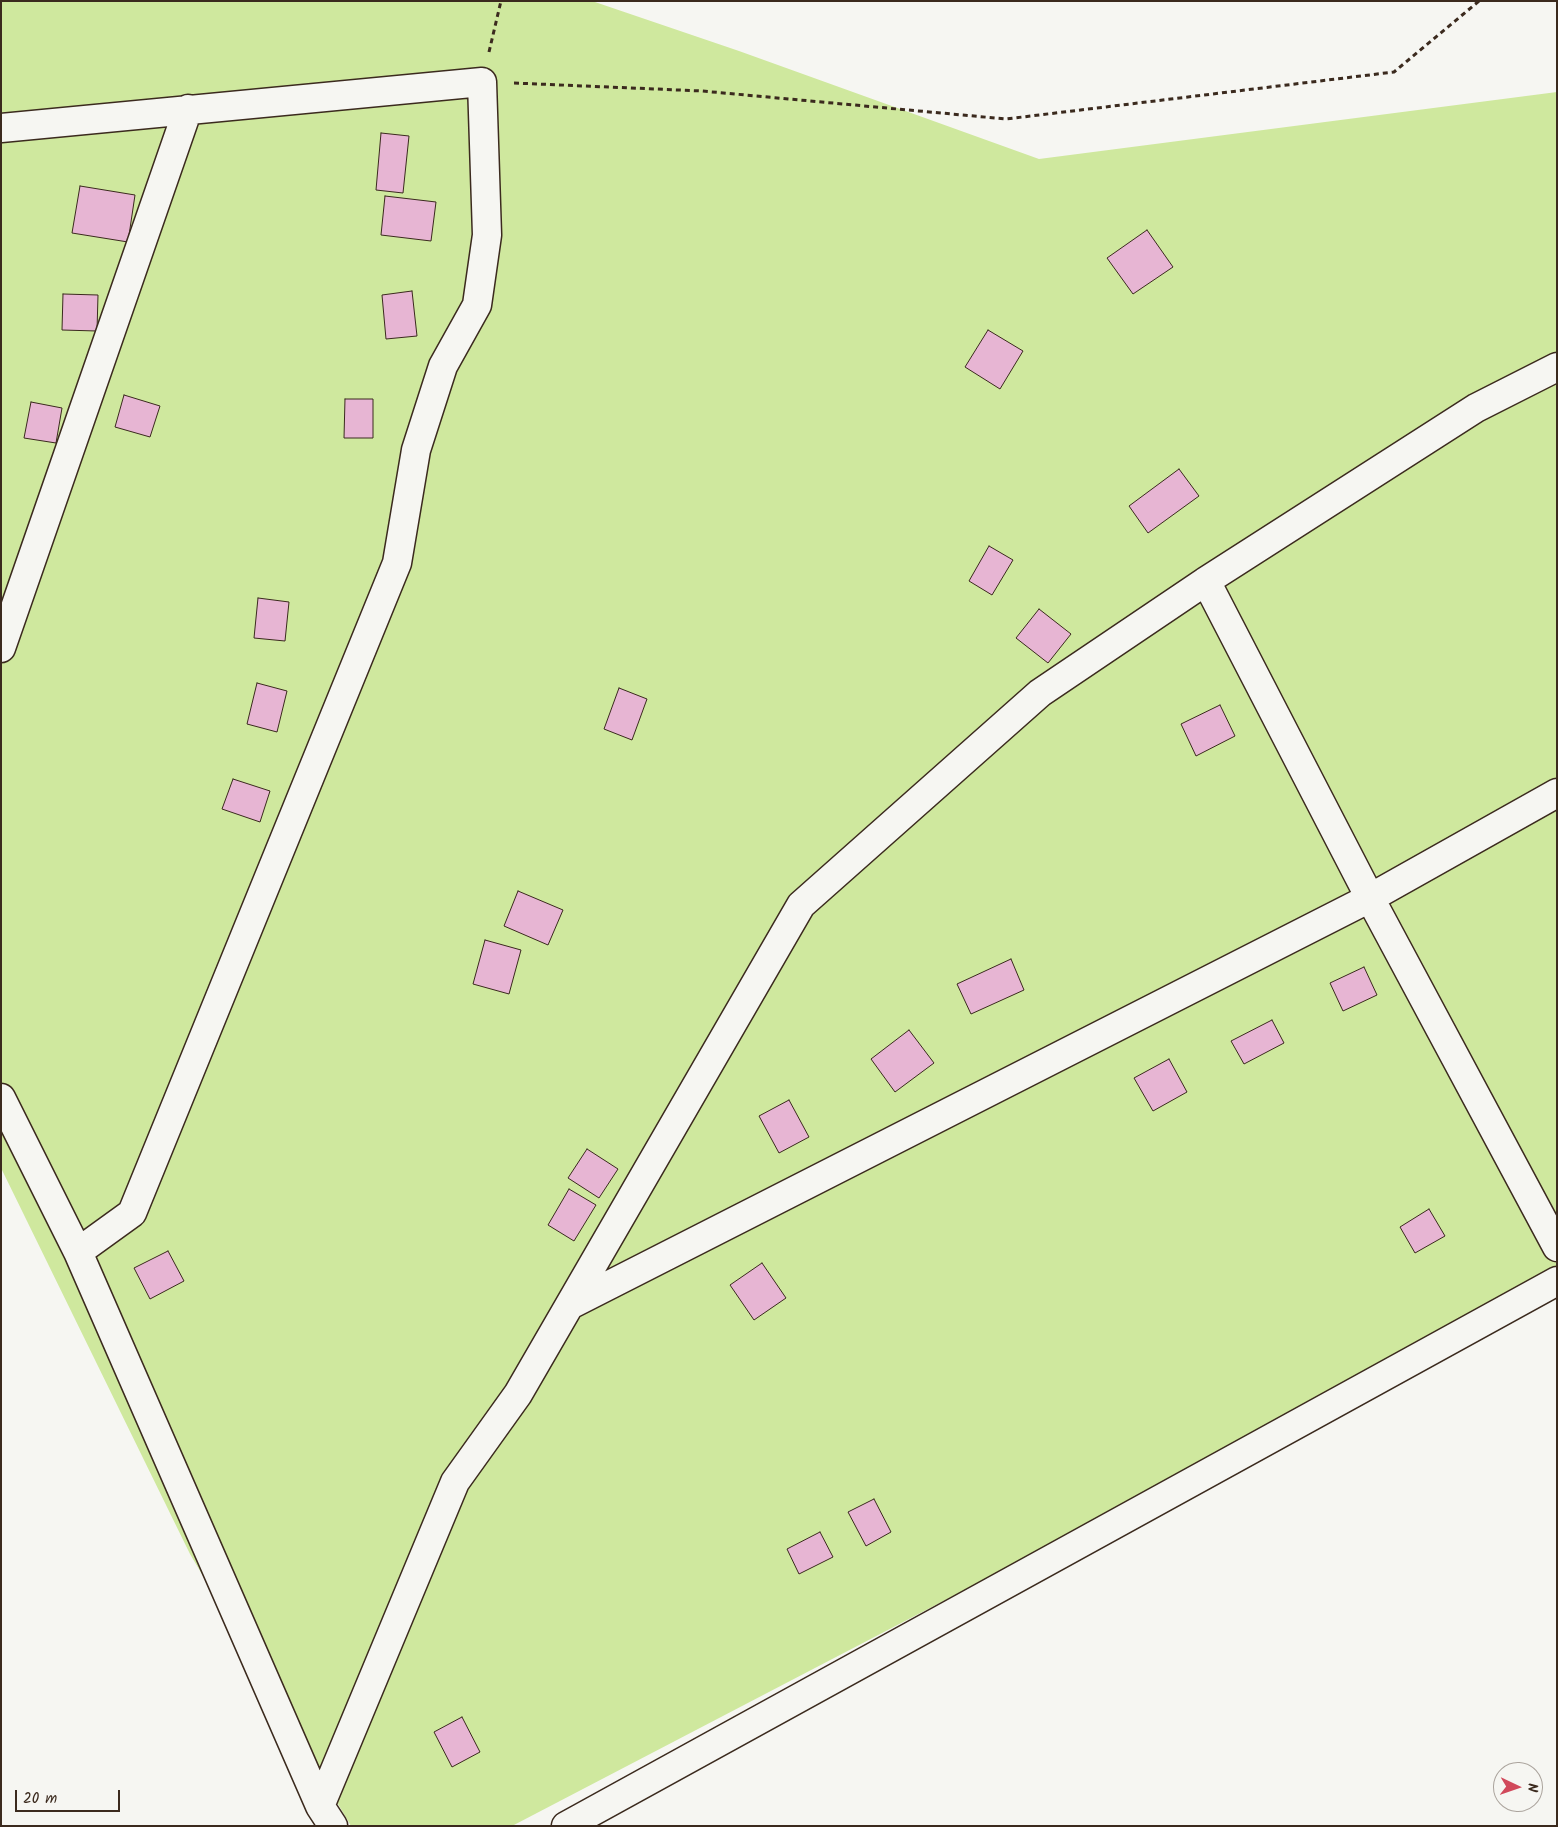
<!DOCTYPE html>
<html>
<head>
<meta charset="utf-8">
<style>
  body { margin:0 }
  #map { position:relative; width:1558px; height:1827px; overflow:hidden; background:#f6f6f2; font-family:Kalam,sans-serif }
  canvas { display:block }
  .frame { position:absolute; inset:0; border:2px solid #3b2a1e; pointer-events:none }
  .north { position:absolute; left:1493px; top:1762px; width:50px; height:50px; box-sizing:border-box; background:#f6f6f2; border:1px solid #aba49d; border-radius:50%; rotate:93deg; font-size:14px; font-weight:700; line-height:20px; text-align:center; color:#3b2a1e }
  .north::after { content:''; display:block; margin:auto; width:18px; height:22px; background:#d1495b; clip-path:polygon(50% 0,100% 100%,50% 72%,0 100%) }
  .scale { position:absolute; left:15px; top:1790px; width:105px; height:22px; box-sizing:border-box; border:2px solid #3b2a1e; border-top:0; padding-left:6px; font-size:15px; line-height:18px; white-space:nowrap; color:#3b2a1e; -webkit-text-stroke:4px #f6f6f2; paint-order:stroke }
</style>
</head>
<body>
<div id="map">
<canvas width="1558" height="1827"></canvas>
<div class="frame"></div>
<div class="north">N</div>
<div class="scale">20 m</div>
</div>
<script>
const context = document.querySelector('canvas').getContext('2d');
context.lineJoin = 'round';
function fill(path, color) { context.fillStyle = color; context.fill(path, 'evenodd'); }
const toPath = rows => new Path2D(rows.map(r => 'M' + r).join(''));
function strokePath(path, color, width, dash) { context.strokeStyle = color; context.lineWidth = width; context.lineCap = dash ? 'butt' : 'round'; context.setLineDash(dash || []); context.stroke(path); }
fill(toPath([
  [1,1,592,1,739,51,1039,159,1557,92,1557,1281,512,1826,351,1826,190,1554,1,1168]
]), '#cfe89e');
const building = toPath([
  [381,133,409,136,403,193,376,190,381,133],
  [80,186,135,195,128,242,72,233,80,186],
  [385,196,436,202,431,241,381,235,385,196],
  [1147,230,1173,267,1133,294,1107,258,1147,230],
  [412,291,417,336,386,339,382,295,412,291],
  [63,294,98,295,97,331,62,330,63,294],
  [988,330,1023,351,1000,389,965,367,988,330],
  [124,395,160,406,150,437,115,427,124,395],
  [345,399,373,399,373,438,344,438,345,399],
  [31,402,62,408,56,443,24,438,31,402],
  [1179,469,1199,496,1148,533,1129,506,1179,469],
  [989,546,1013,560,992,595,969,581,989,546],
  [258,598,289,602,285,641,254,638,258,598],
  [1039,609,1071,634,1048,663,1016,638,1039,609],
  [257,683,287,691,277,732,247,724,257,683],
  [619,688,647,699,632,740,604,729,619,688],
  [1220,705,1235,736,1196,756,1181,724,1220,705],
  [233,779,270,791,260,822,222,809,233,779],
  [518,891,563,910,548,945,504,926,518,891],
  [485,940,521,950,509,994,473,984,485,940],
  [1011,959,1024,990,971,1014,957,984,1011,959],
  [1364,967,1377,995,1343,1011,1330,983,1364,967],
  [1272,1020,1284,1043,1244,1064,1231,1041,1272,1020],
  [909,1030,934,1063,895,1092,871,1059,909,1030],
  [1169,1059,1187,1092,1153,1111,1134,1078,1169,1059],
  [789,1100,809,1137,779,1153,759,1116,789,1100],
  [587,1149,618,1169,599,1198,568,1178,587,1149],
  [569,1189,596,1205,574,1241,548,1225,569,1189],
  [1429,1209,1445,1236,1415,1253,1400,1227,1429,1209],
  [168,1251,184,1281,150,1299,134,1268,168,1251],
  [762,1263,786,1298,754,1320,730,1285,762,1263],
  [874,1499,891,1532,866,1546,848,1512,874,1499],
  [820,1532,833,1557,799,1574,787,1549,820,1532],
  [462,1717,480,1752,452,1767,434,1732,462,1717]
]);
fill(building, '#e7b5d3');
strokePath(building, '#3b2a1e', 1);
const minor = toPath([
  [1,128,482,82,487,235,477,305,443,366,416,450,397,563,132,1213,78,1252],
  [1206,581,1370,898,1557,1247],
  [1,648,188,109],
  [1,1098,78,1252,320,1806],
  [570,1305,1370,898,1557,793],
  [333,1826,320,1806,455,1482,518,1394,801,905,1040,693,1206,581,1476,408,1557,367],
  [566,1826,1557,1281]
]);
strokePath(minor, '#3b2a1e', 31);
strokePath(toPath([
  [489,52,501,1],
  [514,83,702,91,1006,119,1394,72,1479,1]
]), '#3b2a1e', 3, [5, 4]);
strokePath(minor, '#f6f6f2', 28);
</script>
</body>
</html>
